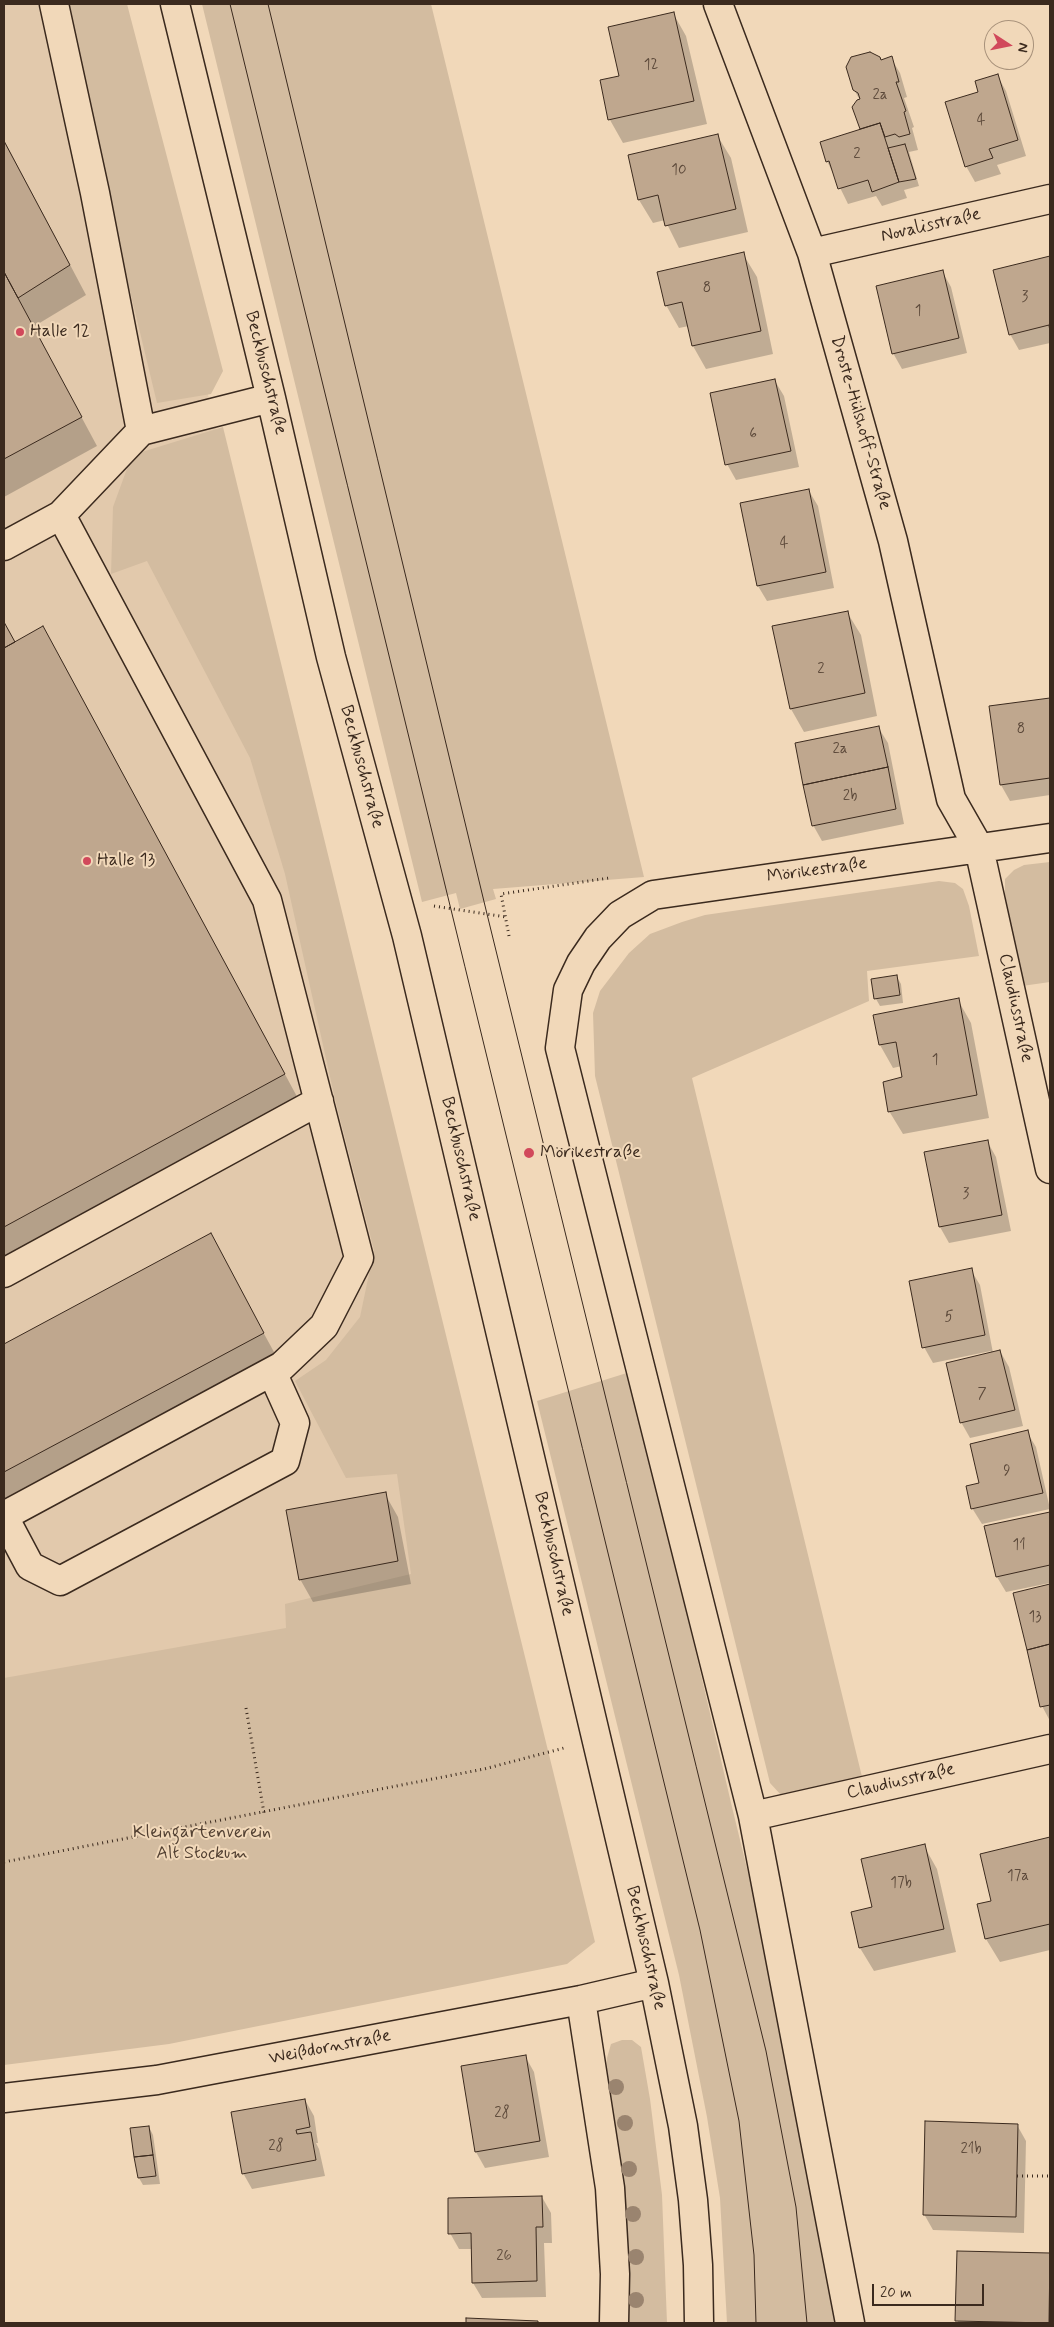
<!DOCTYPE html>
<html>
<head>
<meta charset="utf-8">
<style>
  body { margin:0 }
  #map { position:relative; width:1054px; height:2327px; overflow:hidden; background:#f1d8b9; font-family:Mynerve,sans-serif }
  canvas { display:block }
  .frame { position:absolute; inset:0; border:5px solid #3b2a1e; pointer-events:none }
  .north { position:absolute; left:984px; top:20px; width:50px; height:50px; box-sizing:border-box; background:#f1d8b9; border:1px solid #a8927b; border-radius:50%; rotate:101deg; font-size:14px; font-weight:700; line-height:20px; text-align:center; color:#3b2a1e }
  .north::after { content:''; display:block; margin:auto; width:18px; height:22px; background:#d1495b; clip-path:polygon(50% 0,100% 100%,50% 72%,0 100%) }
  .scale { position:absolute; left:872px; top:2284px; width:112px; height:22px; box-sizing:border-box; border:2px solid #3b2a1e; border-top:0; padding-left:6px; font-size:15px; line-height:18px; white-space:nowrap; color:#3b2a1e; -webkit-text-stroke:4px #f1d8b9; paint-order:stroke }
</style>
</head>
<body>
<div id="map">
<canvas width="1054" height="2327"></canvas>
<div class="frame"></div>
<div class="north">N</div>
<div class="scale">20 m</div>
</div>
<script>
const context = document.querySelector('canvas').getContext('2d');
context.lineJoin = 'round';
function fill(path, color) { context.fillStyle = color; context.fill(path, 'evenodd'); }
const toPath = rows => new Path2D(rows.map(r => 'M' + r).join(''));
function strokePath(path, color, width, dash) { context.strokeStyle = color; context.lineWidth = width; context.lineCap = dash ? 'butt' : 'round'; context.setLineDash(dash || []); context.stroke(path); }
function label(font, color, halo, rows, align = 'center') {
  context.font = font + ' Mynerve,sans-serif'; context.lineWidth = 4; context.setLineDash([]); context.textBaseline = 'middle'; context.strokeStyle = halo; context.fillStyle = color; for (const [text, x, y, turn = 0] of rows) {
    context.save(); context.translate(x, y); context.rotate((+turn || 0) * Math.PI / 180); context.textAlign = isNaN(turn) ? turn : align; if (halo) context.strokeText(text, 0, 0); context.fillText(text, 0, 0); context.restore();
  }
}
fill(toPath([
  [4,4,111,4,507,1598,4,1686]
]), '#e2c9ac');
fill(toPath([
  [69,4,127,4,223,371,211,394,157,403,124,266],
  [202,4,431,4,644,877,493,889,496,899,460,909,456,893,422,902],
  [223,427,595,1942,567,1964,169,2044,4,2065,4,1678,286,1628,285,1604,411,1574,397,1474,346,1478,295,1381,326,1360,360,1317,374,1250,335,1099,285,874,250,758,147,561,111,574,113,507,132,455],
  [1050,862,1050,982,1022,986,1005,894,1005,879,1014,870,1024,865],
  [939,881,955,883,963,889,969,906,979,956,867,971,869,1001,692,1078,864,1785,791,1799,781,1795,770,1783,595,1076,593,1013,600,991,629,953,650,934,682,922,705,915],
  [630,1372,732,1807,821,2173,847,2323,727,2323,720,2198,707,2117,679,1975,537,1401],
  [622,2040,632,2040,641,2047,650,2099,662,2195,667,2323,624,2323,605,2079,607,2058,611,2044]
]), '#d3bca0');
fill(toPath([
  [673,13,686,36,707,124,623,143,610,120,601,81,621,77],
  [891,58,900,73,907,97,904,98,914,127,912,128,918,150,909,152,919,186,904,190,907,198,882,206,876,196,848,204,827,161,862,130,854,107,860,100,854,90,881,61],
  [997,75,1006,91,1026,156,997,165,1001,174,975,182,966,166,979,92],
  [717,135,731,158,748,232,679,248,665,220,653,223,639,200],
  [4,140,86,295,33,327,97,446,4,497],
  [743,254,757,277,773,354,706,369,693,346,689,326,679,328,666,305],
  [1050,257,1050,343,1019,350,1010,334,995,271],
  [942,271,951,287,967,353,902,369,893,353],
  [775,381,784,396,799,467,736,480,727,464],
  [809,491,818,506,834,588,767,601,758,586],
  [847,612,861,635,877,716,804,732,791,709,774,627],
  [4,623,15,643,60,657,301,1104,4,1265],
  [1050,699,1050,795,1010,801,1001,785,991,708],
  [878,727,888,743,904,824,822,841,813,825],
  [897,977,901,984,903,1003,880,1006,876,999,873,980],
  [958,1000,971,1023,989,1118,903,1134,889,1111,904,1078,902,1066,893,1068,880,1045],
  [987,1141,996,1157,1011,1231,949,1243,940,1227,926,1153],
  [210,1235,280,1363,4,1510,4,1345],
  [971,1270,980,1285,993,1353,1000,1351,1009,1367,1023,1426,970,1438,961,1422,991,1351,933,1363,924,1347],
  [1027,1432,1036,1447,1050,1509,982,1524,972,1508,980,1484],
  [385,1494,398,1517,411,1584,313,1602,300,1579],
  [1050,1513,1050,1583,1006,1592,997,1577,985,1527],
  [1050,1585,1050,1721,1042,1706,1014,1594],
  [1050,1839,1050,1950,1000,1962,986,1939,978,1905,993,1902,982,1855],
  [924,1846,937,1869,956,1952,874,1971,860,1948,853,1913,874,1908],
  [525,2056,534,2072,549,2157,485,2168,476,2152,462,2067],
  [305,2100,314,2116,318,2143,316,2143,319,2149,325,2176,252,2189,243,2173],
  [1017,2125,1026,2141,1024,2233,933,2230,924,2214],
  [149,2127,153,2135,160,2184,143,2185,139,2178],
  [542,2197,551,2213,552,2243,544,2243,546,2297,482,2298,473,2283,472,2249,459,2249,450,2233],
  [958,2252,1049,2254,1050,2323,958,2323],
  [467,2319,538,2322,538,2323,467,2323]
]), '#0003');
const building = toPath([
  [674,12,694,101,608,120,600,80,619,76,608,27,674,12],
  [870,52,880,57,881,60,892,56,899,82,896,82,906,111,904,112,910,134,899,137,895,134,885,137,880,123,860,129,852,107,857,100,860,99,858,93,853,90,846,67,851,57,870,52],
  [998,74,1018,140,989,149,993,158,965,167,945,102,978,92,975,81,998,74],
  [880,123,899,182,872,192,868,180,838,189,829,161,826,162,820,142,880,123],
  [718,134,736,209,665,226,658,195,638,200,628,155,718,134],
  [4,141,70,265,18,298,4,272,4,141],
  [905,144,916,179,899,182,888,148,905,144],
  [744,252,761,331,692,346,682,302,665,306,657,272,744,252],
  [1050,256,1050,332,1049,325,1009,335,993,270,1050,256],
  [943,270,959,338,892,354,876,286,943,270],
  [4,272,82,417,4,459,4,272],
  [775,379,791,451,725,465,710,393,775,379],
  [809,489,826,572,757,586,740,503,809,489],
  [848,611,865,693,790,709,772,626,848,611],
  [4,622,15,642,4,648,4,622],
  [43,626,285,1074,4,1227,4,648,43,626],
  [1050,698,1050,778,1000,785,989,706,1050,698],
  [879,726,888,767,803,785,795,743,879,726],
  [888,767,896,809,812,826,803,785,888,767],
  [897,975,900,995,874,999,871,979,897,975],
  [959,998,977,1095,888,1112,883,1082,902,1077,896,1042,879,1045,873,1015,959,998],
  [988,1140,1002,1215,939,1227,924,1152,988,1140],
  [211,1233,264,1333,4,1472,4,1344,211,1233],
  [972,1268,985,1335,922,1348,909,1281,972,1268],
  [1000,1350,1015,1410,960,1423,946,1363,1000,1350],
  [1028,1430,1043,1493,971,1509,966,1486,979,1483,970,1444,1028,1430],
  [386,1492,398,1561,299,1580,286,1510,386,1492],
  [1050,1512,1050,1565,996,1577,984,1526,1050,1512],
  [1050,1584,1050,1644,1027,1650,1013,1593,1050,1584],
  [1050,1644,1050,1705,1040,1707,1027,1650,1050,1644],
  [1050,1837,1050,1924,985,1939,977,1904,991,1901,980,1854,1050,1837],
  [925,1844,944,1929,859,1948,851,1912,872,1907,861,1859,925,1844],
  [526,2055,540,2141,475,2152,461,2066,526,2055],
  [305,2099,310,2127,296,2130,297,2134,311,2132,316,2160,242,2174,231,2112,305,2099],
  [925,2121,1018,2124,1016,2217,923,2215,925,2121],
  [149,2126,153,2155,134,2157,130,2128,149,2126],
  [153,2155,156,2176,138,2178,134,2157,153,2155],
  [542,2196,543,2227,536,2227,537,2281,472,2283,471,2233,448,2234,448,2198,542,2196],
  [957,2251,1050,2253,1049,2323,955,2321,957,2251],
  [466,2318,538,2321,538,2323,466,2323,466,2318]
]);
fill(building, '#bfa78e');
strokePath(building, '#3b2a1e', 1);
const minor = toPath([
  [54,4,95,193,141,431],
  [175,4,271,398,331,657,407,936,654,1983,683,2126,693,2200,698,2265,699,2323],
  [718,4,812,253,893,541,951,799,979,848,1050,1169],
  [812,253,1050,199],
  [61,515,141,431,271,398],
  [4,546,61,515,267,900,359,1258,324,1326,282,1366,4,1516],
  [4,1273,319,1101],
  [4,1517,30,1566,60,1581,285,1461,295,1423,272,1372],
  [753,1816,1050,1749],
  [581,2000,610,2188,615,2274,614,2323],
  [4,2098,157,2080,581,2000,654,1983],
  [850,2323,753,1816,560,1048,568,990,581,963,598,938,620,915,653,895,1050,838]
]);
strokePath(minor, '#3b2a1e', 31);
strokePath(toPath([
  [434,906,506,917],
  [509,936,501,894,609,878,610,881],
  [246,1708,264,1813],
  [4,1862,484,1769,564,1748],
  [1017,2176,1050,2176],
  [1049,2289,1050,2289]
]), '#3b2a1e', 3, [1, 4]);
strokePath(minor, '#f1d8b9', 28);
strokePath(toPath([
  [230,4,700,1930,739,2121,754,2255,756,2323],
  [268,4,487,914,766,2051,796,2207,807,2323]
]), '#3b2a1e', 1);
context.fillStyle = '#9a846f';
for (const [x, y] of [
  [616,2087],
  [625,2123],
  [629,2169],
  [633,2214],
  [636,2257],
  [636,2300]
]) { context.beginPath(); context.arc(x, y, 8, 0, 2 * Math.PI); context.fill(); }
for (const [x, y, r, color] of [
  [20,332,5,"#d1495b"],
  [87,861,5,"#d1495b"],
  [529,1153,6,"#d1495b"]
]) { const dot = new Path2D(); dot.arc(x, y, r, 0, 2 * Math.PI); context.fillStyle = color; context.fill(dot); strokePath(dot, '#f1d8b9', 2); }
label('15px', '#5c493a', null, [
  ["12",651,66],
  ["2a",880,96],
  ["4",981,121],
  ["2",857,155],
  ["10",679,171],
  ["8",707,289],
  ["3",1025,298],
  ["1",918,312],
  ["6",753,435],
  ["4",784,544],
  ["2",821,670],
  ["8",1021,730],
  ["2a",840,750],
  ["2b",850,797],
  ["1",935,1061],
  ["3",966,1195],
  ["5",949,1318],
  ["7",982,1395],
  ["9",1007,1472],
  ["11",1019,1546],
  ["13",1035,1618],
  ["17a",1018,1877],
  ["17b",901,1884],
  ["28",502,2114],
  ["28",276,2147],
  ["21b",971,2150],
  ["26",504,2257]
]);
label('18px', '#3b2a1e', '#f1d8b9', [
  ["Novalisstraße",931,226,-13],
  ["Beckbuschstraße",265,373,76],
  ["Droste-Hülshoff-Straße",860,423,74],
  ["Beckbuschstraße",361,767,75],
  ["Mörikestraße",817,871,-8],
  ["Claudiusstraße",1015,1008,78],
  ["Beckbuschstraße",460,1159,77],
  ["Beckbuschstraße",553,1554,77],
  ["Claudiusstraße",901,1782,-13],
  ["Beckbuschstraße",645,1948,77],
  ["Weißdornstraße",330,2048,-11]
]);
label('18px', '#3b2a1e', '#f1d8b9', [
  ["Halle 12",30,332],
  ["Halle 13",97,861],
  ["Mörikestraße",540,1153]
], 'left');
label('18px', '#524032', '#f1d8b9', [
  ["Kleingartenverein",202,1833],
  ["Alt Stockum",202,1854]
]);
</script>
</body>
</html>
